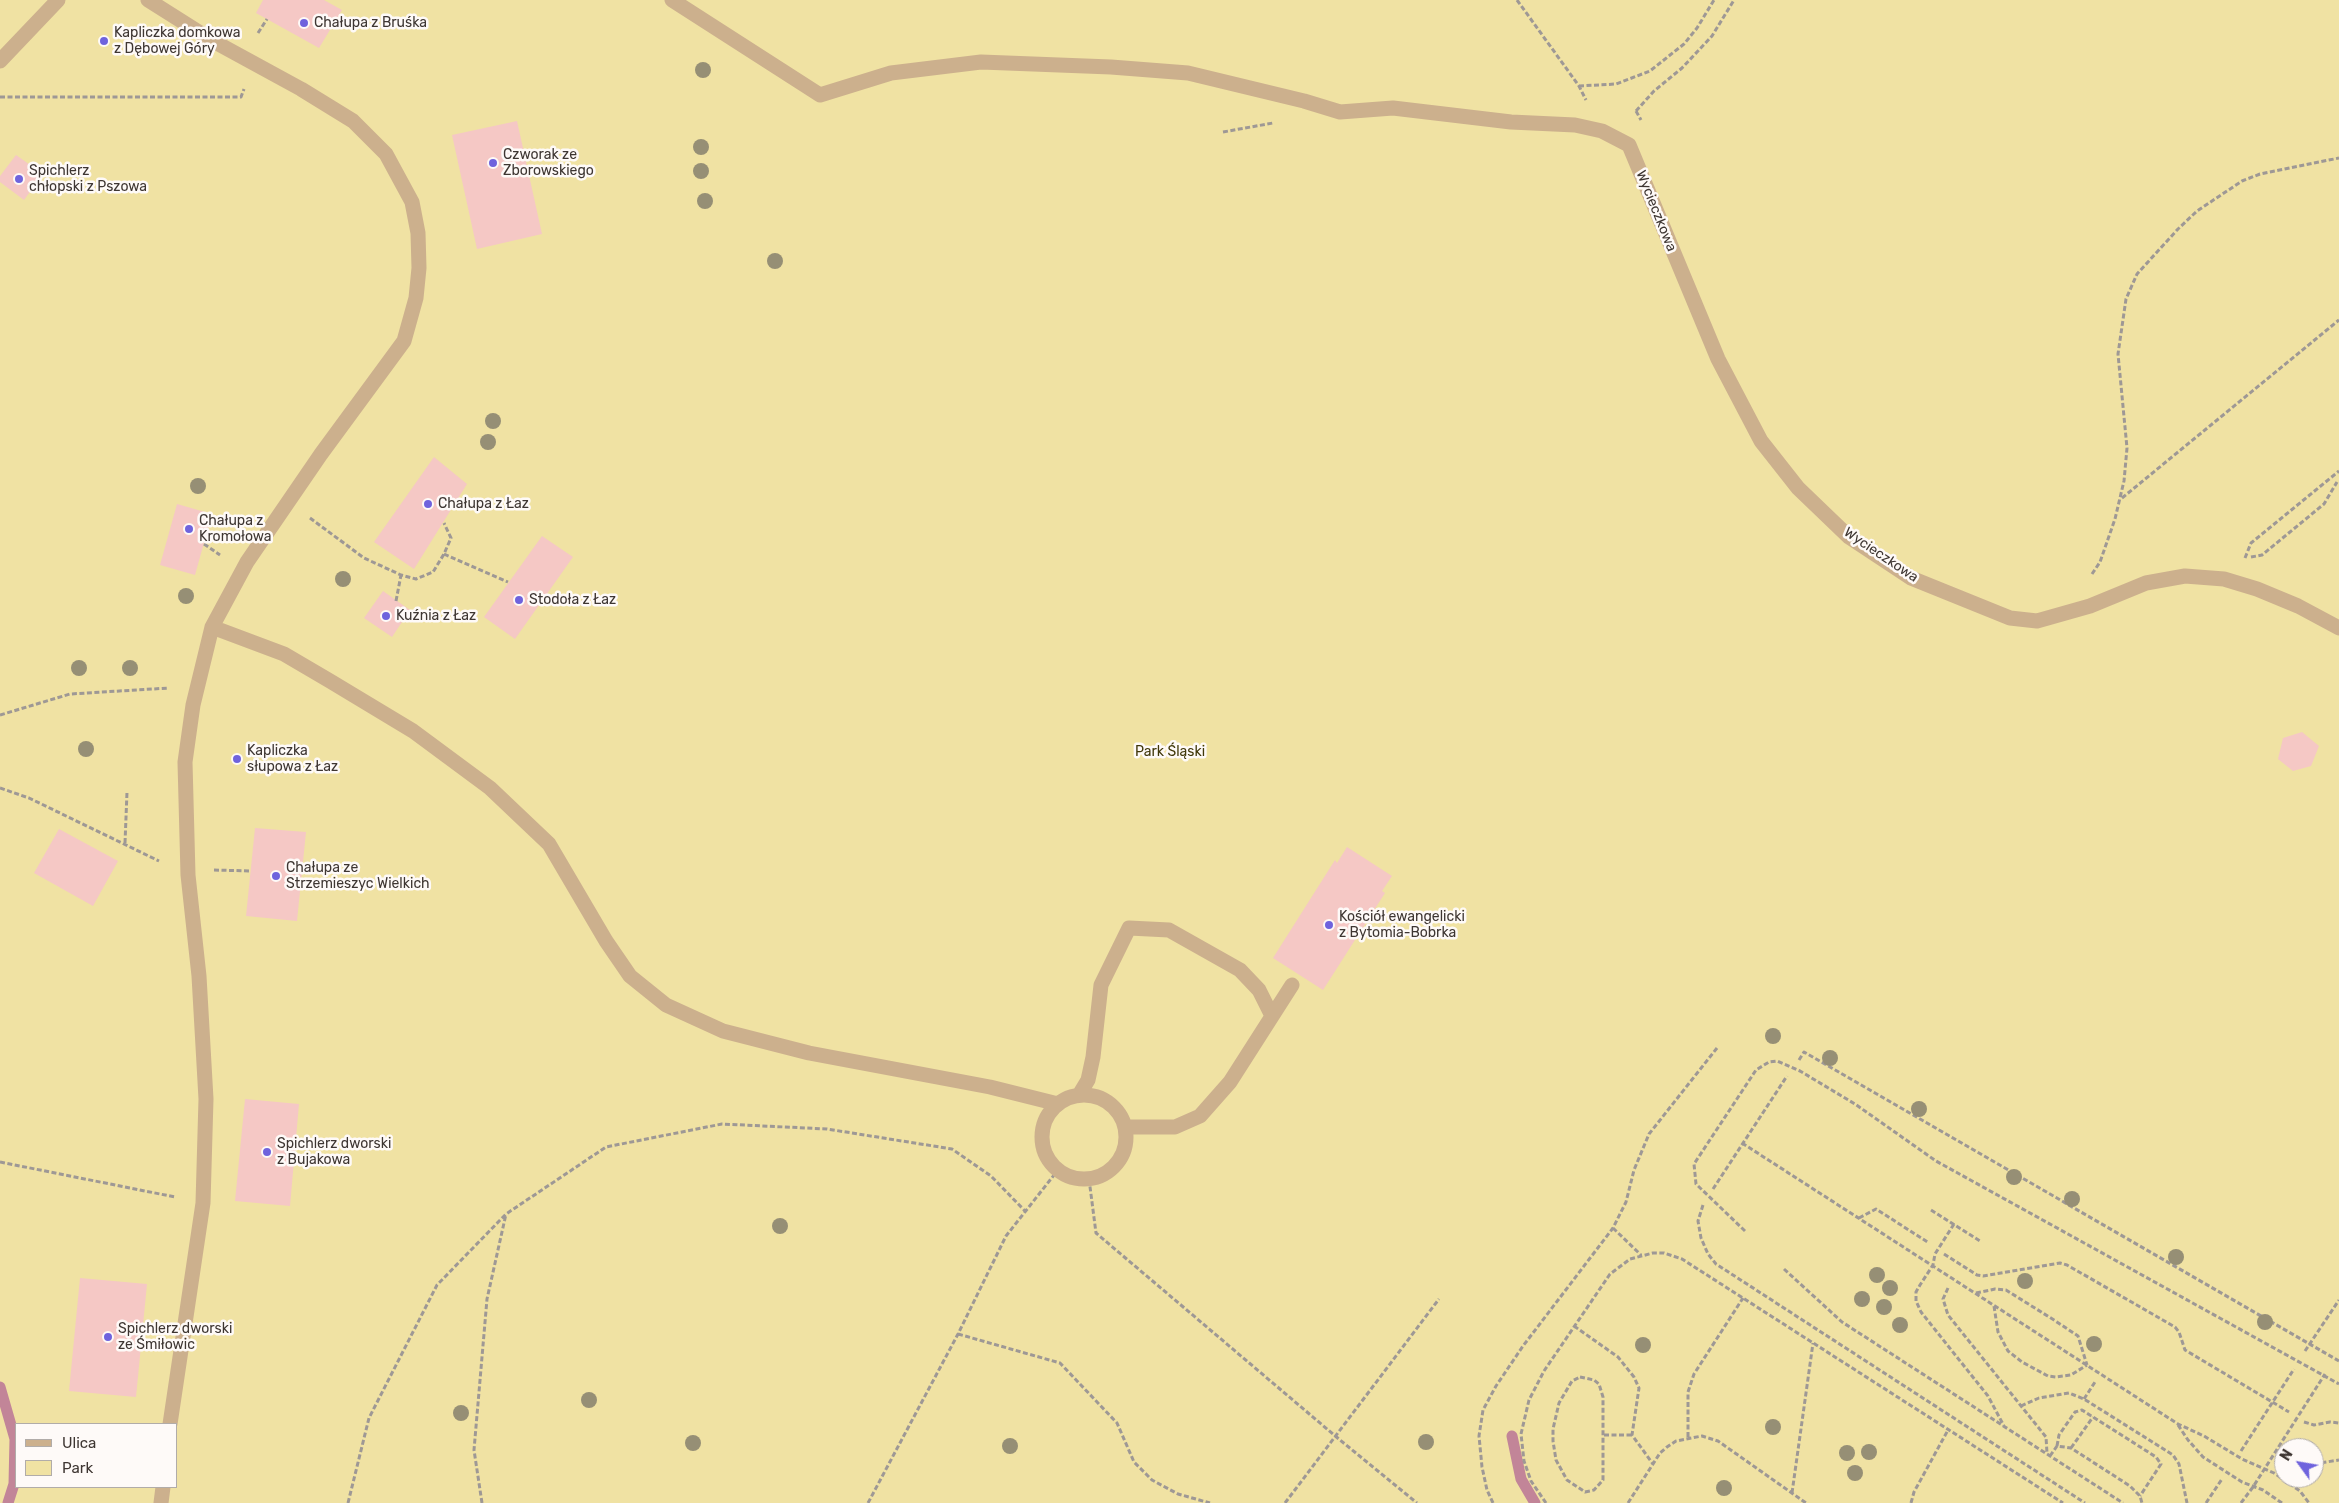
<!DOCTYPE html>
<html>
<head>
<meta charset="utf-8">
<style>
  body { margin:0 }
  #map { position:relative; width:2339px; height:1503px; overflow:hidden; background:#fefaf8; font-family:Rubik,sans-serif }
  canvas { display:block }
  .legend { position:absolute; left:15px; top:1423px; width:162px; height:65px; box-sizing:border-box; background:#fefaf8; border:1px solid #b1aca9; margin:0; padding:6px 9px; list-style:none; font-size:15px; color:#3e3632 }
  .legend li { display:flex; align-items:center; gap:10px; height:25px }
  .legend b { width:25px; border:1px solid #b1aca9 }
  .north { position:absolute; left:2274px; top:1438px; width:50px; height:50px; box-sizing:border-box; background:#fefaf8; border:1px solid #b1aca9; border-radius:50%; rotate:302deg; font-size:14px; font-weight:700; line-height:20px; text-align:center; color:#3e3632 }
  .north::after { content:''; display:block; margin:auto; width:18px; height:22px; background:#6f63dd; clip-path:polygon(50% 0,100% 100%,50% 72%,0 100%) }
</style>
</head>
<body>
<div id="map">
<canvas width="2339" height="1503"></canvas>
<ul class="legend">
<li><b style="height:6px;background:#ccb08d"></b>Ulica</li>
<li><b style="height:14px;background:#f0e2a3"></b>Park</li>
</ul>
<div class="north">N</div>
</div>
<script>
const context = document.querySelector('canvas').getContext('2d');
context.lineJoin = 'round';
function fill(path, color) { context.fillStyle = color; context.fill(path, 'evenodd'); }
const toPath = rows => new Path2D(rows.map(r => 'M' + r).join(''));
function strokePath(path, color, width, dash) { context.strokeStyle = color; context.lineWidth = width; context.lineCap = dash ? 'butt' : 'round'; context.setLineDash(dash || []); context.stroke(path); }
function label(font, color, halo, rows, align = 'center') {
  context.font = font + ' Rubik,sans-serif'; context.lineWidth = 5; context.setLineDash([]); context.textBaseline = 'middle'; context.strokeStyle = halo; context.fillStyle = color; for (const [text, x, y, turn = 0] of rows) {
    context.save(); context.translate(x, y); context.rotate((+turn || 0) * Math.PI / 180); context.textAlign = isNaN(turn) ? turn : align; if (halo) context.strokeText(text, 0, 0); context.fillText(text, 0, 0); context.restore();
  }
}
fill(toPath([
  [0,0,2339,0,2339,1503,0,1503],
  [16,1424,176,1424,176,1487,16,1487],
  [2284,1448,2314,1448,2314,1478,2284,1478]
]), '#f0e2a3');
strokePath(toPath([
  [0,1387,15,1439,14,1484,8,1503],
  [1512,1436,1521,1479,1535,1503]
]), '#c28598', 11);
fill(toPath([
  [263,0,324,0,342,10,319,48,256,13],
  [517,121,542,234,477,249,452,135],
  [16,155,43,174,24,200,0,182,0,176],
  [434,457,467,484,414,569,374,542],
  [177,504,212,514,195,575,160,565],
  [542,536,573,557,515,639,484,617],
  [383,591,410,610,392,637,364,618],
  [2302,732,2319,746,2311,766,2293,771,2278,759,2283,738],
  [255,828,306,832,297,921,246,916],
  [59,829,118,861,93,906,34,873],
  [1347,847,1392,876,1382,891,1385,893,1323,990,1273,958,1335,860,1337,863],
  [245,1099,299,1104,290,1206,235,1201],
  [80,1278,147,1284,136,1397,69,1391]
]), '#f5c8c5');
strokePath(toPath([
  [1517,0,1579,86,1586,100],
  [258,33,267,19],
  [1579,86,1616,84,1650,71,1684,44,1697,28,1714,0],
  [0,97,241,97,244,89],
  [1636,111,1641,120],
  [1636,111,1654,91,1682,68,1712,36,1734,0],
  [1223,132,1273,123],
  [2122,498,2339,320],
  [310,518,364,558,401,575,416,579,433,572,444,554,451,538,444,523],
  [204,544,220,555],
  [444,554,508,582],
  [2251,557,2262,555,2324,504,2337,482],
  [2245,558,2251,543,2339,471],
  [2092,574,2100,562,2115,519,2124,481,2127,448,2118,354,2126,299,2137,274,2178,229,2197,211,2242,181,2260,174,2339,158],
  [396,601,401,575],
  [0,715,70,694,169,688],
  [0,788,29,798,159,861],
  [125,843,127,792],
  [214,870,251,871],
  [1799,1060,1804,1052,2339,1361],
  [1742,1143,2178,1424,2204,1436,2242,1459,2274,1473,2300,1491,2309,1503],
  [0,1162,175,1197],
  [1089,1179,1096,1233,1340,1440,1417,1503],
  [1713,1189,1787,1076],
  [1703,1205,1698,1221,1701,1238,1708,1254,1716,1264,2085,1503],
  [1931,1210,1980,1241],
  [1859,1218,1876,1209,1929,1243],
  [1954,1224,1935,1254,1933,1265,1920,1285,1916,1292,1916,1301,1921,1312,1988,1396,2004,1426],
  [1613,1228,1641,1255],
  [1745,1231,1696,1184,1694,1164,1756,1070,1769,1062,1777,1061,1800,1071,1855,1104,1936,1161,2339,1384],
  [1944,1254,1977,1275,1983,1276,2060,1263,2067,1265,2175,1327,2179,1332,2185,1350,2289,1412],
  [1784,1269,1842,1322,2123,1503],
  [1948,1288,1943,1299,1948,1315,2046,1437,2047,1453],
  [1976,1293,1995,1289,2006,1290,2054,1320,2078,1336,2087,1365],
  [1994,1306,1998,1332,2008,1351,2022,1362,2048,1376,2056,1377,2071,1375,2087,1365],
  [1574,1326,1618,1357,1634,1377,1639,1388,1632,1435,1653,1464],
  [958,1334,1060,1363,1117,1423,1134,1462,1152,1480,1178,1494,1210,1503],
  [2305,1351,2339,1300],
  [1580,1377,1594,1380,1599,1384,1603,1397,1603,1480,1594,1490,1585,1492,1567,1480,1556,1460,1553,1441,1553,1429,1559,1403,1572,1381,1580,1377],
  [2084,1399,2095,1382],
  [2021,1406,2039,1398,2069,1393,2084,1399,2173,1455,2179,1464,2187,1503],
  [2304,1422,2314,1425,2330,1422,2339,1423],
  [2178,1425,2188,1440,2203,1457,2242,1482,2263,1490,2282,1503],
  [1604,1435,1632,1435],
  [1688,1437,1688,1392,1694,1374,1743,1298],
  [2057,1446,2059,1435,2075,1412,2082,1410,2156,1457,2161,1464,2140,1496],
  [2071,1448,2093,1417],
  [2241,1451,2294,1369],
  [2050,1456,2057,1446,2071,1448,2130,1486,2140,1496,2142,1503],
  [2314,1464,2339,1460],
  [1792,1493,1813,1343],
  [348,1503,369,1418,437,1285,506,1214,606,1147,722,1124,827,1129,952,1149,991,1176,1026,1212],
  [482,1503,474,1450,487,1299,506,1214],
  [868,1503,958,1334,1006,1236,1058,1170],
  [1285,1503,1439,1299],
  [1493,1503,1487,1490,1482,1467,1479,1436,1483,1410,1496,1386,1523,1346,1613,1228,1626,1202,1634,1170,1649,1134,1717,1048],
  [1546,1503,1531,1481,1524,1461,1521,1434,1529,1400,1544,1371,1610,1274,1630,1259,1653,1253,1664,1253,1682,1259,2063,1503],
  [1628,1503,1660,1453,1667,1447,1676,1441,1702,1436,1718,1441,1806,1503],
  [1911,1503,1914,1492,1948,1430],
  [2206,1503,2222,1479],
  [2241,1503,2253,1487,2325,1374]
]), '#9e9895', 3, [5, 2.5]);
strokePath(toPath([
  [148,0,213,41,301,89,353,121,386,154,412,202,418,233,419,268,416,298,404,341,321,454,247,562,212,627,193,705,185,762,188,875,199,976,206,1099,203,1203,170,1424],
  [672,0,820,95,891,73,981,62,1111,67,1188,73,1304,101,1340,112,1393,108,1511,122,1575,125,1602,131,1629,145,1718,359,1761,441,1798,488,1849,537,1911,578,2010,618,2037,621,2090,606,2146,583,2185,576,2224,579,2257,589,2298,606,2339,628],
  [0,61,58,0],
  [212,627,284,654,330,681,413,731,490,788,549,844,606,941,630,976,666,1005,723,1031,809,1053,990,1087,1058,1104],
  [1079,1095,1088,1080,1093,1057,1101,985,1129,928,1169,930,1240,970,1259,990,1272,1016],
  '1042 1137a42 42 0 1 1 84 0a42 42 0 1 1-84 0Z',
  [1125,1127,1175,1127,1200,1116,1230,1082,1292,985],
  [161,1503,163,1487]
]), '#ccb08d', 15);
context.fillStyle = '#968f75';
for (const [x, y] of [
  [703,70],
  [701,147],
  [701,171],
  [705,201],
  [775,261],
  [493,421],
  [488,442],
  [198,486],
  [343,579],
  [186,596],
  [79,668],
  [130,668],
  [86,749],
  [1773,1036],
  [1830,1058],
  [1919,1109],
  [2014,1177],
  [2072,1199],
  [780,1226],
  [2176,1257],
  [1877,1275],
  [2025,1281],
  [1890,1288],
  [1862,1299],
  [1884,1307],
  [2265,1322],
  [1900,1325],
  [2094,1344],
  [1643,1345],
  [589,1400],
  [461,1413],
  [1773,1427],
  [1426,1442],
  [693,1443],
  [1010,1446],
  [1869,1452],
  [1847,1453],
  [1855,1473],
  [1724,1488]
]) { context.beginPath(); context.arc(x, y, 8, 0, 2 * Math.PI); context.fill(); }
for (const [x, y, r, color] of [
  [304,23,5,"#6f63dd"],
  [104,41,5,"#6f63dd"],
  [493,163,5,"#6f63dd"],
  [19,179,5,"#6f63dd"],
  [428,504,5,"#6f63dd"],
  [189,529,5,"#6f63dd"],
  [519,600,5,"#6f63dd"],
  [386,616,5,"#6f63dd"],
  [237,759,5,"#6f63dd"],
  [276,876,5,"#6f63dd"],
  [1329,925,5,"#6f63dd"],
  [267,1152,5,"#6f63dd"],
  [108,1337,5,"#6f63dd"]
]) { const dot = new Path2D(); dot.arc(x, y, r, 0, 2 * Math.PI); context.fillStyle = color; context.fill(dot); strokePath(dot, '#fefaf8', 2); }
label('14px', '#3e3632', '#fefaf8', [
  ["Chałupa z Bruśka",314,23],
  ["Kapliczka domkowa",114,33],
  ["z Dębowej Góry",114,49],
  ["Czworak ze",503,155],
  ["Zborowskiego",503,171],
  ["Spichlerz",29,171],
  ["chłopski z Pszowa",29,187],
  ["Chałupa z Łaz",438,504],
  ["Chałupa z",199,521],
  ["Kromołowa",199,537],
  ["Stodoła z Łaz",529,600],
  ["Kuźnia z Łaz",396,616],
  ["Kapliczka",247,751],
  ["słupowa z Łaz",247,767],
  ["Chałupa ze",286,868],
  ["Strzemieszyc Wielkich",286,884],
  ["Kościół ewangelicki",1339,917],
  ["z Bytomia-Bobrka",1339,933],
  ["Spichlerz dworski",277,1144],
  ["z Bujakowa",277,1160],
  ["Spichlerz dworski",118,1329],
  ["ze Śmiłowic",118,1345]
], 'left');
label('14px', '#3e3632', '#fefaf8', [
  ["Wycieczkowa",1656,211,68],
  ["Wycieczkowa",1881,555,34]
]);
label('14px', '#41380a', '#fefaf8', [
  ["Park Śląski",1170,752]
]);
</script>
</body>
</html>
